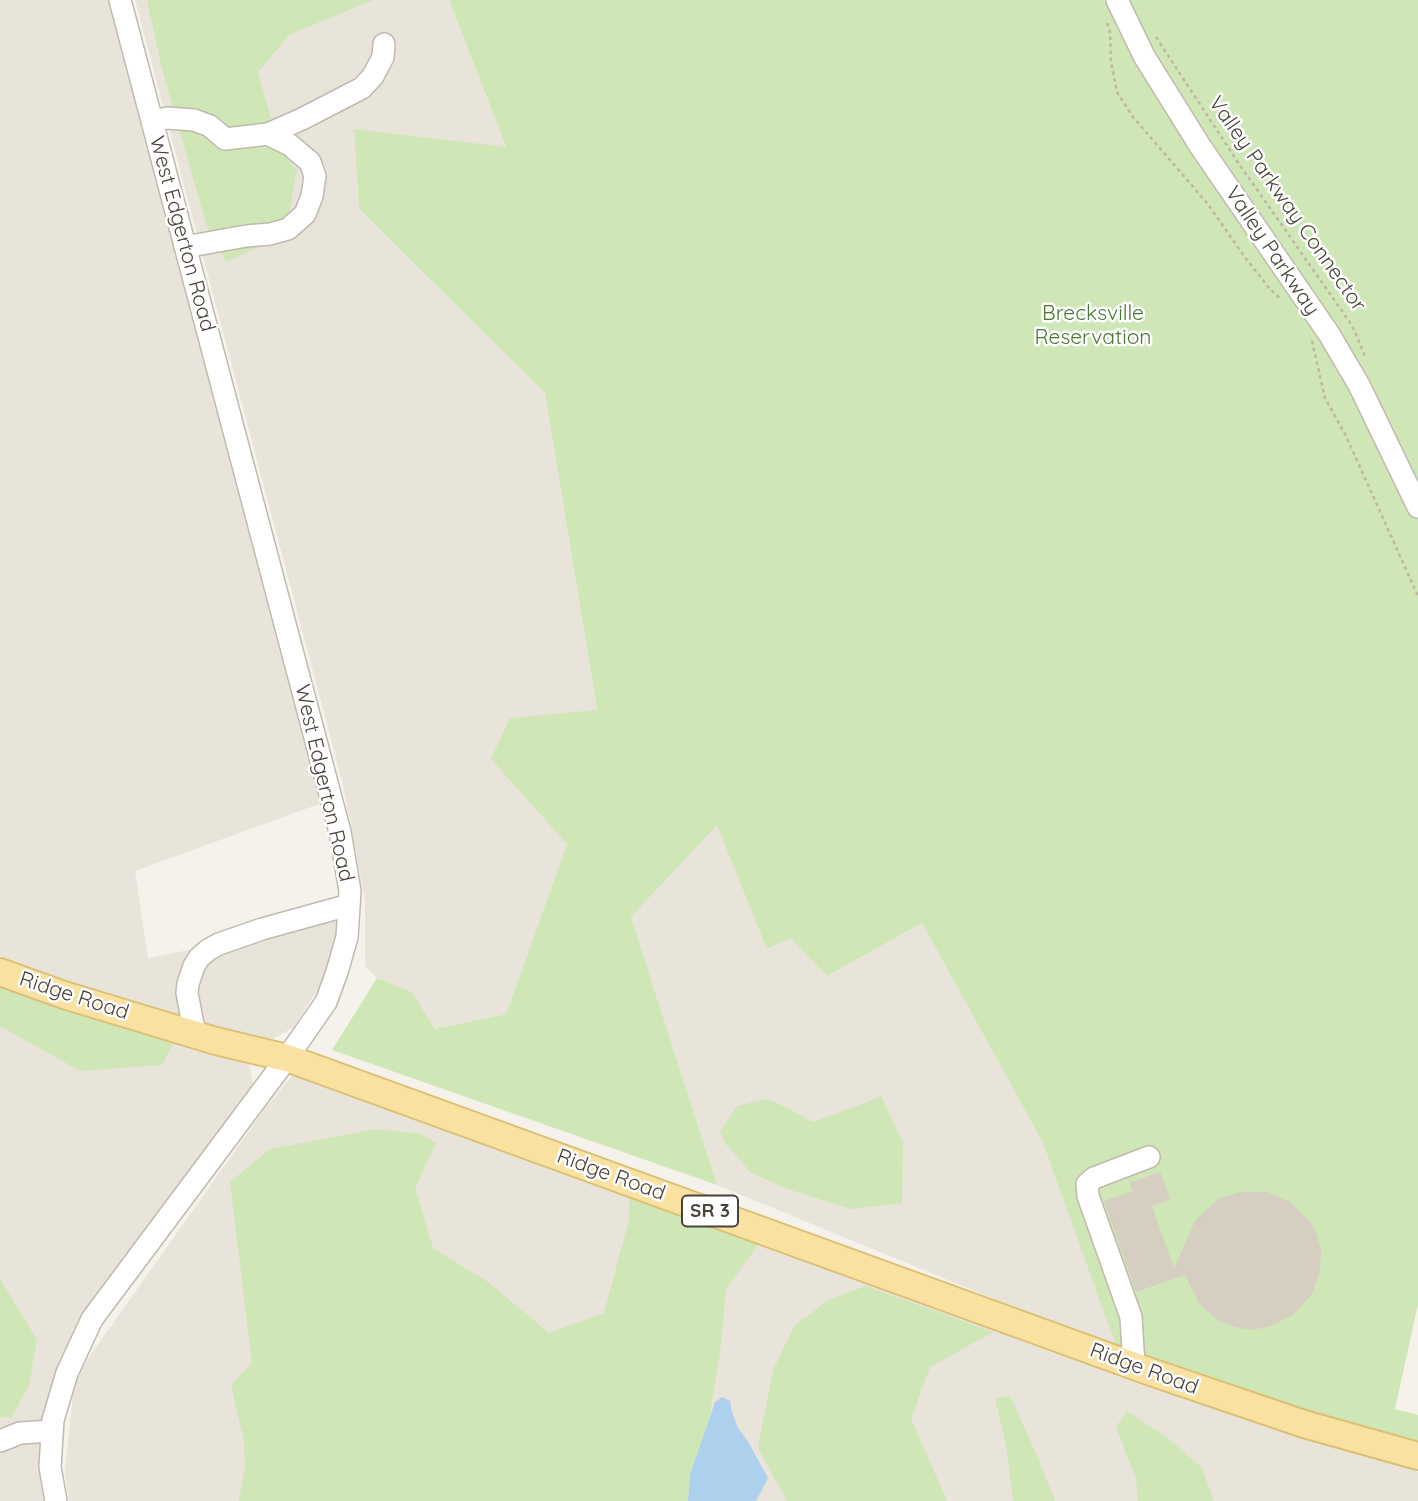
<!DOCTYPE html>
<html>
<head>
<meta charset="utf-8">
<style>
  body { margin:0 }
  canvas { display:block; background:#f5f2eb }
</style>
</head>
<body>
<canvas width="1418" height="1501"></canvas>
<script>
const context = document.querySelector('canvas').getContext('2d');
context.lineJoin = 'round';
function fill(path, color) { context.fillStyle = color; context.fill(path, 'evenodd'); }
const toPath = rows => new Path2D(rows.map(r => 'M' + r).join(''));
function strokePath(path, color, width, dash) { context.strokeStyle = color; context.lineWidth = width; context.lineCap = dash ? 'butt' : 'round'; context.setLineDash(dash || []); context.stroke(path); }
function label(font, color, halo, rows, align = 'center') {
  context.font = font + ' Quicksand,sans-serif'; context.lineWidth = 5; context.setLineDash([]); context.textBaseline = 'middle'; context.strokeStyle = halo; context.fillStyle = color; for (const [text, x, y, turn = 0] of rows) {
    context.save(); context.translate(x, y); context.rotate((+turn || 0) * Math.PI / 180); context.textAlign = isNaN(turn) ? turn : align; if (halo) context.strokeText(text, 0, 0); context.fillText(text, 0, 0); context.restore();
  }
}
fill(toPath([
  [0,0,110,0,322,803,135,871,148,958,339,921,327,974,294,1027,266,1043,0,966],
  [135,0,449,0,506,148,354,129,359,210,545,393,597,711,511,718,567,844,506,1014,435,1029,412,992,377,978,365,966,365,899,342,781],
  [717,824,790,937,827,976,922,923,1043,1143,1118,1350,717,1185,631,917],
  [0,983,249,1064,254,1088,68,1348,47,1400,43,1474,48,1501,0,1501],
  [295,1073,1177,1389,1418,1472,1418,1501,69,1501,65,1470,75,1377,266,1107]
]), '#e8e4da');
fill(toPath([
  [147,0,373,0,289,35,258,72,280,151,297,170,285,235,226,262,207,227,161,65],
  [449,0,1418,0,1418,1304,1395,1409,1418,1415,1418,1469,1121,1360,1043,1143,922,923,827,976,790,938,767,949,717,825,631,917,717,1185,332,1050,377,978,412,992,435,1029,506,1014,567,844,491,759,510,718,597,710,545,393,359,209,354,129,506,147],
  [0,983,175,1040,162,1065,80,1071,0,1026],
  [881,1096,903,1143,902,1203,850,1209,785,1188,751,1173,725,1143,720,1132,737,1106,767,1099,786,1107,813,1122,859,1105],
  [376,1129,421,1134,436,1143,415,1188,433,1248,488,1282,549,1333,604,1313,629,1220,630,1189,763,1238,726,1289,721,1345,709,1420,690,1475,688,1501,239,1501,245,1467,244,1442,231,1385,252,1363,230,1182,270,1149],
  [0,1279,37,1340,29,1385,11,1418,0,1416],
  [866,1286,993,1332,930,1367,911,1419,947,1501,787,1501,758,1448,773,1370,795,1325,830,1299],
  [1010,1396,1039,1460,1055,1501,1013,1501,1006,1445,995,1398],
  [1127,1411,1170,1440,1202,1468,1214,1501,1138,1501,1136,1479,1116,1427]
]), '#cfe6b7');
fill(toPath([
  [722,1397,730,1401,732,1412,738,1428,747,1440,768,1478,756,1501,688,1501,690,1475,715,1402]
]), '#add0ec');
fill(toPath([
  [1160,1172,1170,1199,1152,1206,1174,1269,1195,1221,1218,1199,1240,1192,1268,1192,1291,1203,1311,1223,1317,1235,1321,1251,1320,1271,1312,1294,1293,1315,1271,1326,1252,1330,1234,1327,1217,1320,1199,1303,1185,1275,1136,1292,1104,1201,1133,1191,1129,1183]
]), '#d6cec1');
const minor = toPath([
  [1117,0,1144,56,1200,146,1329,334,1359,385,1418,507],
  [152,121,167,118,194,120,210,126,225,139,268,134,290,145,310,162,315,176,312,196,305,214,288,229,270,234,246,236,185,247],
  [268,134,302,119,362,88,373,76,383,57,384,44],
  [195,1035,187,993,188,984,194,966,199,958,208,950,219,944,262,929,349,905],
  [1134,1366,1131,1317,1088,1196,1087,1184,1094,1178,1149,1157],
  [0,1441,20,1433,52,1431],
  [56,1501,50,1467,53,1420,67,1373,92,1319,287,1058,326,1002,337,972,347,937,350,891,340,832,120,0]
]);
const major = toPath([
  [0,972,64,995,216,1041,287,1058,1148,1371,1304,1424,1418,1456]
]);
strokePath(minor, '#c0baae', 24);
strokePath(major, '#dcbf72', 30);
strokePath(toPath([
  [1107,23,1110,32,1111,62,1117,92,1133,117,1207,203,1244,256,1270,289,1282,300],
  [1156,37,1239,164,1349,321,1355,332,1366,359],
  [1312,341,1325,398,1346,436,1418,596]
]), '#c0b6a1', 2.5, [3.5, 3.5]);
strokePath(minor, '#fff', 21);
strokePath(major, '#f8e1a1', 26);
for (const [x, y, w] of [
  [710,1211,56]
]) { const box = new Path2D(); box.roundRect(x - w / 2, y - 15.5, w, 31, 5); context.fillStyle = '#fff'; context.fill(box); strokePath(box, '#494339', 2); }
label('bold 19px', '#494339', null, [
  ["SR 3",710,1211]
]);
label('21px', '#494339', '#fff', [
  ["Valley Parkway Connector",1287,204,55],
  ["West Edgerton Road",182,234,75],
  ["Valley Parkway",1272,251,56],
  ["West Edgerton Road",324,783,77],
  ["Ridge Road",74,996,18],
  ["Ridge Road",611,1175,20],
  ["Ridge Road",1144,1369,20]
]);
label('21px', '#497730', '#fff', [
  ["Brecksville",1093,314],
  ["Reservation",1093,338]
]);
</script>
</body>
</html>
